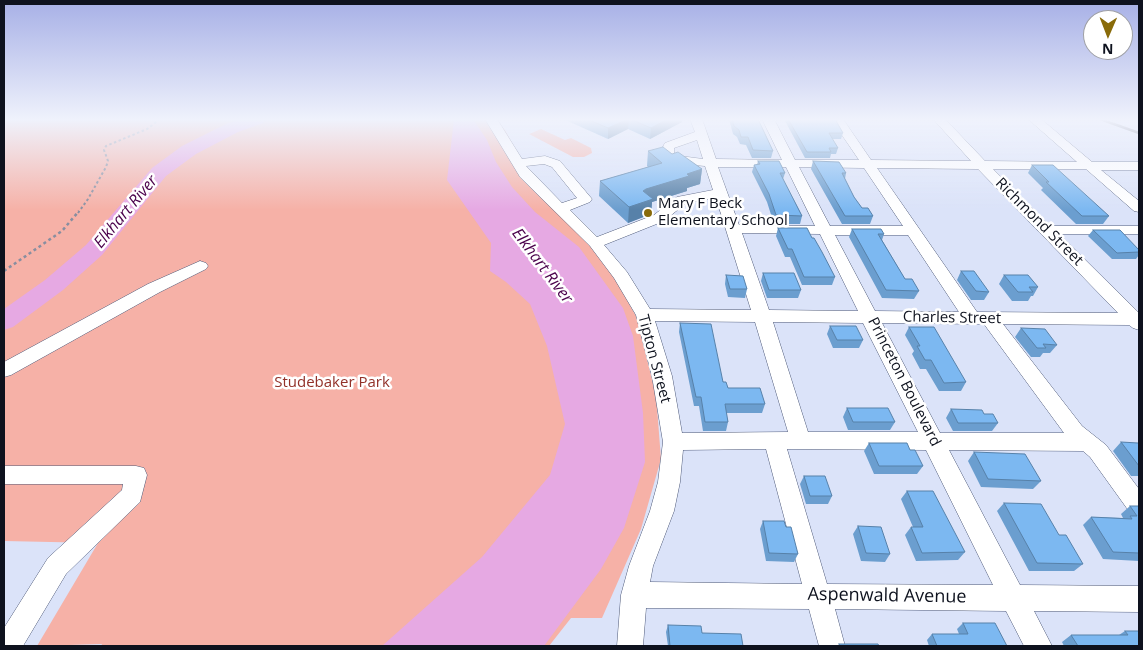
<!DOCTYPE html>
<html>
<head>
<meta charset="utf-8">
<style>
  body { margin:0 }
  #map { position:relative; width:1143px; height:650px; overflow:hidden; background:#dbe3f9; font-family:"Open Sans",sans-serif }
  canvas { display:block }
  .frame { position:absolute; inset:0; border:5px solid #0e121e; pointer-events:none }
  .north { position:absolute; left:1083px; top:10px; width:50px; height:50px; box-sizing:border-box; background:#fff; border:1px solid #9fa0a5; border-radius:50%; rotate:181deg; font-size:14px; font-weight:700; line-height:20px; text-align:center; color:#0e121e }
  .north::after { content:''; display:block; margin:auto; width:18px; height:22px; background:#896b0a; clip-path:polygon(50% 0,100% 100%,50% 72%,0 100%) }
</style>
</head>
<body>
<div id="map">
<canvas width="1143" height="650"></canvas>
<div class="frame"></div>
<div class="north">N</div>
</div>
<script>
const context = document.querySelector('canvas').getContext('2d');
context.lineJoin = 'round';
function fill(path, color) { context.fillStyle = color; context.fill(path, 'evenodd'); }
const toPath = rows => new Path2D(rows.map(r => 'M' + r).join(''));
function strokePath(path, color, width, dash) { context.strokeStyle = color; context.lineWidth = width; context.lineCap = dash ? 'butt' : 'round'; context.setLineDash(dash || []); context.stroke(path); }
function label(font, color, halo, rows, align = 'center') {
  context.font = font + ' "Open Sans",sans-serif'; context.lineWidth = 5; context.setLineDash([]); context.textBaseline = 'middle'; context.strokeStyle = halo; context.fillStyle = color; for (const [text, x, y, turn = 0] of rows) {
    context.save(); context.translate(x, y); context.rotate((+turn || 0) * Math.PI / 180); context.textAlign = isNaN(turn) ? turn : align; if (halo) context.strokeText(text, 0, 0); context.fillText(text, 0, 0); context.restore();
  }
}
fill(toPath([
  [4,119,496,119,505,130,518,154,509,155,586,241,615,278,636,316,656,395,661,459,641,529,602,618,571,618,549,646,101,646,102,644,37,646,98,543,4,541],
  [541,129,565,140,571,138,591,148,592,153,584,157,573,157,529,134]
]), '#f6b1a7');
fill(toPath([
  [454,119,473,119,487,140,496,162,512,187,535,212,579,247,623,308,633,336,643,413,645,462,624,528,601,569,544,646,382,646,482,557,550,475,565,424,547,346,530,304,506,282,490,271,491,243,447,180]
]), '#e6a9e3');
fill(toPath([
  [241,119,266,119,263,123,238,132,196,154,166,176,102,255,63,290,13,327,4,330,4,309,45,280,86,245,152,168,182,146,226,124,241,119]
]), '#e6a9e3');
const minor = toPath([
  [485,119,497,119,522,159,545,156,560,161,592,199,590,202,570,210,597,237,654,215,677,197,713,190,705,166,673,163,662,155,661,150,665,143,695,132,690,119,702,119,716,159,782,160,762,119,774,119,795,160,859,160,831,119,843,119,871,160,971,161,933,119,945,119,985,161,1077,162,1028,119,1041,119,1092,162,1139,162,1139,170,1101,170,1139,201,1139,212,1134,211,1086,169,993,169,1050,226,1139,226,1139,234,1059,234,1139,313,1139,330,1133,328,1129,325,1003,324,1082,426,1106,445,1139,489,1139,517,1131,514,1090,457,1083,451,949,450,1020,585,1139,586,1139,612,1034,611,1052,646,1024,646,1006,611,835,609,845,646,819,646,809,609,646,608,643,646,617,646,621,595,629,566,650,511,658,482,663,442,652,376,636,315,614,278,590,246,520,177,485,119],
  [697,140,703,159,680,156,674,153,674,148,697,140],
  [544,164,552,167,577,198,562,203,526,166,544,164],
  [718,167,786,167,815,226,739,225,718,167],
  [799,167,864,168,903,226,830,226,799,167],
  [877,168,978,169,1118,313,977,312,877,168],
  [716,198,751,310,650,309,627,272,604,245,664,221,686,203,716,198],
  [742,233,820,234,858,311,769,310,742,233],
  [835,235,908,235,959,312,875,311,835,235],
  [655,321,755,322,788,432,682,433,672,376,655,321],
  [773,322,863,323,918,432,808,432,773,322],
  [882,323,984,324,1064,433,940,433,882,323],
  [766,449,802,584,650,582,653,566,674,511,680,482,683,450,766,449],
  [787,449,926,450,993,585,827,584,787,449],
  [200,261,206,263,208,266,206,269,160,292,11,375,4,377,4,362,148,284,200,261],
  [4,466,136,466,144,468,147,475,140,502,66,574,23,646,4,646,4,628,48,558,122,490,123,484,4,484,4,466]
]);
strokePath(minor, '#4f5a79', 1);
strokePath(toPath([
  [78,213,88,199,106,167,108,161,104,150,106,146,147,129,160,119]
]), '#888ea0', 2, [2.5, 2.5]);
strokePath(toPath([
  [4,271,62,231,79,211]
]), '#888ea0', 2.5, [3, 3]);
fill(minor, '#fff');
strokePath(toPath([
  [1100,119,1139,133]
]), '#5a5f6f', 2.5);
fill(toPath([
  [563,119,683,119,682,122,650,139,628,129,608,139],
  [729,119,758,119,773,151,771,158,752,158,746,145,740,144,737,137,733,134],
  [784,119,835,119,843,133,841,139,832,139,838,148,836,154,831,154,830,158,805,158],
  [648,151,702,169,700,184,687,188,687,191,652,202,651,214,628,223,599,196,600,181,648,167,647,166],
  [758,161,785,173,783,179,802,216,800,224,774,224,767,202,752,172,754,165,757,165],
  [813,161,846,173,845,179,854,197,862,208,873,216,870,224,842,224,811,169],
  [1032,165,1109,216,1103,224,1076,224,1041,190,1043,188,1028,173],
  [778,228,812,238,835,277,832,285,802,285,790,257,785,257,776,236],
  [852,229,884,234,882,240,905,279,919,291,914,299,882,298,849,237],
  [1093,230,1139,250,1139,255,1136,259,1112,259,1088,236],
  [961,271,989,292,984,300,971,300,957,280],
  [763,273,801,290,798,298,767,298,761,281],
  [726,275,747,289,745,298,728,297,725,284],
  [1004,275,1038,287,1033,296,1031,296,1028,301,1012,301,999,284],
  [680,323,728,388,765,404,762,413,726,413,728,422,726,431,703,431,699,406,694,406,679,332],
  [830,326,863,340,859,348,833,348,827,334],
  [909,327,966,382,961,391,939,391,926,369,920,369,912,354,914,351,905,335],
  [1021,328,1057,345,1050,353,1043,353,1040,357,1031,357,1015,337],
  [847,408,895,422,890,430,848,430,843,417],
  [951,409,984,414,998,423,992,431,953,431,946,418],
  [1121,442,1139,444,1139,476,1131,476,1113,451],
  [869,443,923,466,917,474,874,474,864,451],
  [974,452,1041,481,1033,489,981,487,968,461],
  [804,476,832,496,828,504,806,504,800,484],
  [907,491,965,552,958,560,916,561,905,535,911,527,913,527,901,499],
  [1004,503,1059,535,1083,564,1074,571,1029,571,997,511],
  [1130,506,1139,506,1139,561,1103,559,1083,525,1091,517,1123,518,1121,514],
  [763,521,786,527,798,554,794,562,766,561,760,529],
  [858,526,890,554,885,562,861,561,853,534],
  [963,623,1007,646,929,646,927,640,932,634,959,634,957,629],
  [668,625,702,633,743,646,668,646,666,632],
  [1125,631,1139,646,1064,646,1062,642,1071,635,1119,635]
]), '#6b9ecf');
fill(toPath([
  [629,119,628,129,608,139,608,128],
  [668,119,683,119,682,122,650,139,651,128],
  [702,169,700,184,687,188,687,191,652,202,651,214,628,223,629,207,643,191,646,189,687,174]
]), '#5781a9');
const building = toPath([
  [587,119,628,119,608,128,587,119],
  [630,119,668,119,651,128,630,119],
  [732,119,758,119,773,151,753,150,748,137,741,137,739,130,734,126,732,119],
  [788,119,835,119,843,133,829,133,838,148,829,148,831,152,807,152,788,119],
  [663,147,672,154,678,152,702,169,687,174,689,176,646,189,643,191,653,199,629,207,600,181,662,163,648,151,663,147],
  [758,161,779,161,785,173,780,173,802,216,776,215,769,194,754,165,760,164,758,161],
  [813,161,839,162,846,173,842,173,854,197,862,208,868,208,873,216,845,216,813,161],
  [1032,165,1053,165,1109,216,1082,216,1046,182,1049,182,1032,165],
  [778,228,807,228,812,238,814,238,822,252,835,277,804,277,792,249,788,249,778,228],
  [852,229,881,229,884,234,878,234,905,279,912,279,919,291,886,290,852,229],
  [1093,230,1120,230,1139,250,1139,252,1117,253,1093,230],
  [961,271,974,271,989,292,976,291,961,271],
  [763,273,794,273,801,290,769,290,763,273],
  [726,275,743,276,747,289,730,289,726,275],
  [1004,275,1028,275,1038,287,1029,287,1033,292,1018,292,1004,275],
  [680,323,711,324,723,382,726,382,728,388,760,388,765,404,725,404,728,422,705,422,701,397,696,397,680,323],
  [830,326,856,326,863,340,837,340,830,326],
  [909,327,934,327,966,382,944,383,931,360,925,360,917,346,920,346,909,327],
  [1021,328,1045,329,1057,345,1043,344,1046,348,1037,348,1021,328],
  [847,408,888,408,895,422,853,422,847,408],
  [951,409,982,410,984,414,993,414,998,423,958,423,951,409],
  [1121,442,1138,443,1139,444,1139,466,1121,442],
  [869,443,907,443,910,450,915,450,923,466,879,466,869,443],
  [974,452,1025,454,1041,481,988,479,974,452],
  [804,476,825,476,832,496,810,496,804,476],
  [907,491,933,491,965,552,922,553,911,527,923,527,907,491],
  [1004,503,1041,504,1059,535,1066,535,1083,564,1037,563,1004,503],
  [1130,506,1139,506,1139,553,1113,552,1091,517,1132,519,1130,516,1137,516,1130,506],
  [763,521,784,521,786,527,791,527,798,554,769,553,763,521],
  [858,526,881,527,890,554,866,553,858,526],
  [963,623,995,623,1007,646,937,646,932,634,968,634,963,623],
  [668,625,701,626,702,633,741,634,743,646,670,646,668,625],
  [1125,631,1139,631,1139,646,1078,646,1071,635,1128,635,1125,631],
  [839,644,878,644,879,646,840,646,839,644]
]);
fill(building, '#7cb8f1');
strokePath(building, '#5781a9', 1);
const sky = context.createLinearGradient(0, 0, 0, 210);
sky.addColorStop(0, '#a7b0e6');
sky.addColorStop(0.57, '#eff2fc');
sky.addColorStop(1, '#eff2fc00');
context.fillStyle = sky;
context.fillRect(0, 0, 1143, 210);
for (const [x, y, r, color] of [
  [648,213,5,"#896b0a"]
]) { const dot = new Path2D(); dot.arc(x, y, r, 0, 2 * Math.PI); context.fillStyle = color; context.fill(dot); strokePath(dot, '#fff', 2); }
label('15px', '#0e121e', '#fff', [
  ["Mary F Beck",658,204],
  ["Elementary School",658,221]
], 'left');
label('15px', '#0e121e', '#fff', [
  ["Richmond Street",1039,222,45],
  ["Charles Street",952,318,1],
  ["Tipton Street",654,359,75],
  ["Princeton Boulevard",904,382,63]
]);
label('15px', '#923129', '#fff', [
  ["Studebaker Park",332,383]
]);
label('italic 16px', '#4a004b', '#fff', [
  ["Elkhart River",126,212,-50],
  ["Elkhart River",542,266,53]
]);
label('18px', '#0e121e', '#fff', [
  ["Aspenwald Avenue",887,596,1]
]);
</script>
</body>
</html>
